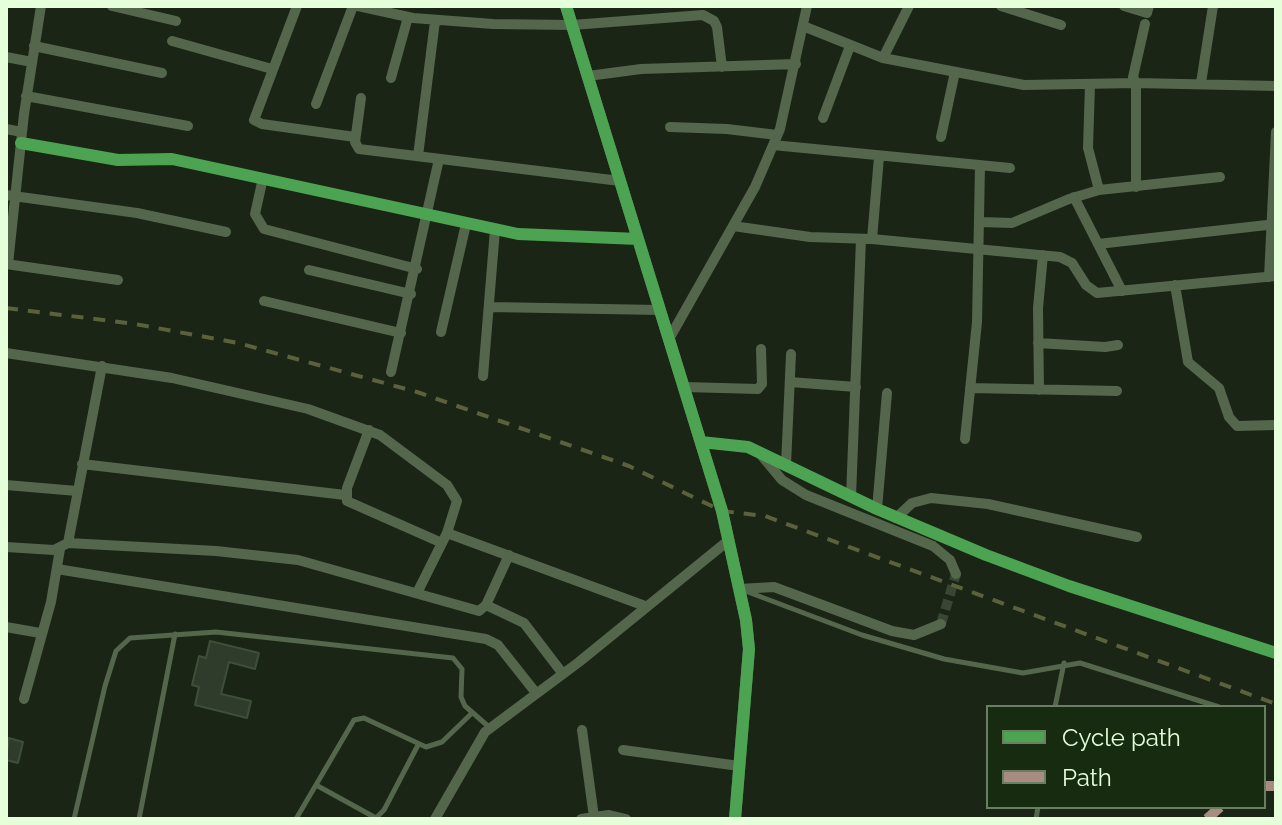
<!DOCTYPE html>
<html>
<head>
<meta charset="utf-8">
<style>
  body { margin:0 }
  #map { position:relative; width:1282px; height:825px; overflow:hidden; background:#1a2516; font-family:Raleway,sans-serif }
  canvas { display:block }
  .frame { position:absolute; inset:0; border:8px solid #e4ffda; pointer-events:none }
  .legend { position:absolute; left:986px; top:705px; width:280px; height:104px; box-sizing:border-box; background:#162b10; border:2px solid #688061; margin:0; padding:10px 14px; list-style:none; font-size:24px; color:#e4ffda }
  .legend li { display:flex; align-items:center; gap:16px; height:40px }
  .legend b { width:40px; border:2px solid #688061 }
</style>
</head>
<body>
<div id="map">
<canvas width="1282" height="825"></canvas>
<div class="frame"></div>
<ul class="legend">
<li><b style="height:10px;background:#4ca352"></b>Cycle path</li>
<li><b style="height:10px;background:#a88b81"></b>Path</li>
</ul>
</div>
<script>
const context = document.querySelector('canvas').getContext('2d');
context.lineJoin = 'round';
function fill(path, color) { context.fillStyle = color; context.fill(path, 'evenodd'); }
const toPath = rows => new Path2D(rows.map(r => 'M' + r).join(''));
function strokePath(path, color, width, dash) { context.strokeStyle = color; context.lineWidth = width; context.lineCap = dash ? 'butt' : 'round'; context.setLineDash(dash || []); context.stroke(path); }
const building = toPath([
  [210,641,259,653,255,669,229,662,221,694,251,701,247,718,195,705,199,687,192,685,199,656,206,658,210,641],
  [9,738,23,742,18,763,6,760,9,738]
]);
fill(building, '#303c2b');
strokePath(building, '#3e4f38', 2);
strokePath(toPath([
  [941,624,956,574]
]), '#384633', 10, [10, 5]);
strokePath(toPath([
  [748,592,862,635,944,659,1023,673,1080,663,1219,707],
  [1055,707,1064,663],
  [316,785,376,818,384,810,418,745],
  [74,819,105,686,116,651,130,638,216,632,453,658,462,669,461,697,465,706,489,727],
  [139,819,175,634],
  [296,819,354,720,364,718,426,747,442,742,471,714],
  [1036,819,1038,807]
]), '#54664b', 5);
strokePath(toPath([
  [112,6,176,21],
  [297,6,254,120,262,124,355,137],
  [358,6,413,18,493,24,572,25,703,15,714,21,717,27,722,67],
  [1001,6,1061,25],
  [1124,6,1147,13,1149,6],
  [1145,24,1133,77,1136,83,1276,86],
  [803,26,883,58,1024,85,1136,83,1136,187],
  [172,41,272,69],
  [34,46,162,73],
  [6,57,32,62],
  [883,58,909,6],
  [588,76,641,69,796,64],
  [391,78,408,17],
  [1201,83,1213,6],
  [1090,84,1088,148,1099,190],
  [26,96,188,126],
  [361,98,355,142,359,149,620,181],
  [316,104,353,6],
  [823,118,850,46],
  [670,127,727,129,777,135],
  [6,129,22,132],
  [941,137,955,72],
  [21,143,118,160,172,159,518,234,638,239],
  [773,145,1010,168],
  [418,156,435,21],
  [263,178,255,214,264,229,417,269],
  [6,195,137,213,226,232],
  [1074,197,1122,291],
  [980,222,1012,223,1069,199,1099,190,1220,177],
  [733,226,810,237,872,239,1060,257,1072,263,1086,285,1097,293,1276,276],
  [872,239,879,157],
  [1098,244,1276,224],
  [6,264,118,280],
  [8,264,24,114,41,6],
  [309,270,411,294],
  [1269,277,1276,132],
  [1175,285,1188,362,1219,388,1229,417,1237,426,1276,425],
  [264,301,401,333],
  [490,307,660,310],
  [441,332,466,224],
  [669,339,755,187,780,129,807,6],
  [1038,343,1105,347,1118,345],
  [6,353,172,378,308,409,380,435,447,485,457,501,447,533,417,593],
  [391,372,439,159],
  [483,376,495,230],
  [790,382,856,387],
  [684,387,758,389,762,384,761,349],
  [970,388,1117,391],
  [1039,390,1038,308,1043,255],
  [369,430,347,488,347,501,442,543],
  [965,439,977,322,980,166],
  [701,442,748,447,877,509,986,555,1069,586,1276,653],
  [762,456,782,480,806,495,933,546,950,560,956,574],
  [82,464,345,495],
  [786,465,791,354],
  [6,485,77,491],
  [851,497,861,239],
  [877,509,887,393],
  [896,518,912,503,931,498,988,504,1137,537],
  [447,533,645,606],
  [68,543,216,551,298,560,479,611,486,605,509,555],
  [6,547,54,550,68,543,102,366],
  [57,569,486,639,498,645,536,693],
  [739,589,774,587,892,631,914,635,941,624],
  [486,605,524,623,563,674],
  [6,627,40,633],
  [24,699,51,602,60,549],
  [582,730,594,817],
  [623,750,739,766],
  [435,819,485,732,579,662,729,540],
  [581,819,609,815,626,819]
]), '#54664b', 10);
strokePath(toPath([
  [566,6,722,511,746,620,749,649,735,819]
]), '#54664b', 12);
strokePath(toPath([
  [6,308,135,324,238,343,417,392,629,466,722,511,765,516,1276,704]
]), '#5b603d', 4, [12, 10]);
strokePath(toPath([
  [1264,786,1276,786],
  [1207,819,1220,807]
]), '#a88b81', 10, [20, 10]);
strokePath(toPath([
  [566,6,722,511,746,620,749,649,735,819],
  [21,143,118,160,172,159,518,234,638,239],
  [701,442,748,447,877,509,986,555,1069,586,1276,653]
]), '#4ca352', 12);
</script>
</body>
</html>
